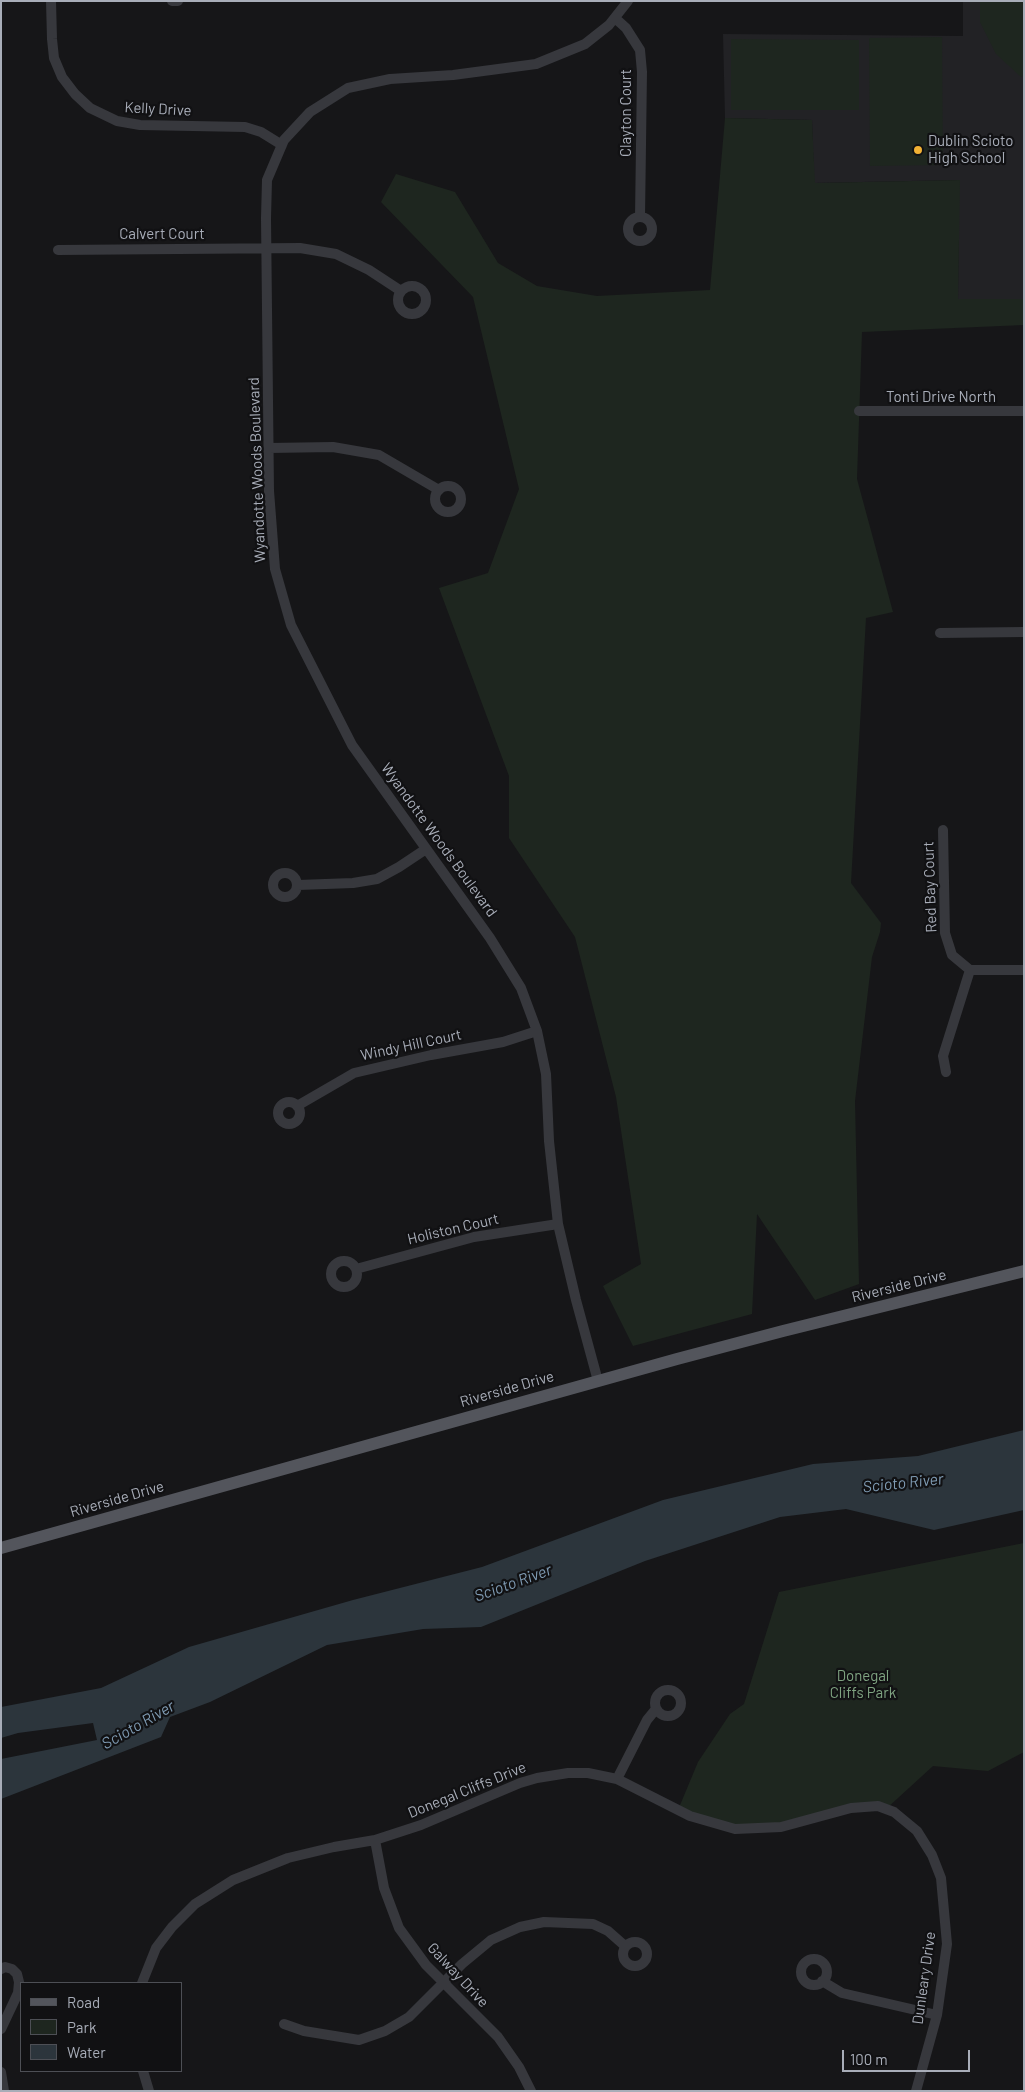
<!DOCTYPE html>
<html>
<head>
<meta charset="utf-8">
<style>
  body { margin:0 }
  #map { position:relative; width:1025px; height:2092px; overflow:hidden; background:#161618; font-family:Barlow,sans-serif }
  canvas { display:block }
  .frame { position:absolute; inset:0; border:2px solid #a8adb8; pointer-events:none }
  .legend { position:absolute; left:20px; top:1982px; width:162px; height:90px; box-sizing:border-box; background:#111113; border:1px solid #4d4f55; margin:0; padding:6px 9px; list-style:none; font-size:15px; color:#a8adb8 }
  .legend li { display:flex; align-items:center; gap:10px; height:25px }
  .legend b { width:25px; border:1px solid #4d4f55 }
  .scale { position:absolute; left:842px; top:2050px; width:128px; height:22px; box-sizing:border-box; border:2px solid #a8adb8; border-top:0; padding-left:6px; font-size:15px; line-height:18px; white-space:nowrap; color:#a8adb8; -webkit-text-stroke:4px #111113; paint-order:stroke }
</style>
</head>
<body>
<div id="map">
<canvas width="1025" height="2092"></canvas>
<div class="frame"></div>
<ul class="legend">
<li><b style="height:6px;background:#53555c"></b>Road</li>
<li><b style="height:14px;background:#1e261f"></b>Park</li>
<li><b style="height:14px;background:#2c353c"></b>Water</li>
</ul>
<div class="scale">100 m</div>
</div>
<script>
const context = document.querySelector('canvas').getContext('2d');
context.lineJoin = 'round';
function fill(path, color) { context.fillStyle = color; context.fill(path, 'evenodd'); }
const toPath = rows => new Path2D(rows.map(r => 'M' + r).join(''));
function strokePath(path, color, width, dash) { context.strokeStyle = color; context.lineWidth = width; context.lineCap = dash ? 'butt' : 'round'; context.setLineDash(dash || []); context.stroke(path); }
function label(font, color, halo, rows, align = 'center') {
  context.font = font + ' Barlow,sans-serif'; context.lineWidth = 4.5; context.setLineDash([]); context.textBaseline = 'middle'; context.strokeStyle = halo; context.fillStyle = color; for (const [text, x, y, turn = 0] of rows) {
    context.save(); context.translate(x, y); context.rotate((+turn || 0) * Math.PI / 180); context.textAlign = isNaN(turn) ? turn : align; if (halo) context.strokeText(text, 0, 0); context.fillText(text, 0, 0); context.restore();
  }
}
fill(toPath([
  [963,1,1024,1,1024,299,958,299,959,180,814,183,812,120,725,118,723,34,963,36]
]), '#222225');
fill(toPath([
  [980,1,1024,1,1024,76,1021,77,996,54,980,22],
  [942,37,943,165,870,166,869,38],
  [731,39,859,40,859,110,731,110],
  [725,118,812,120,815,183,960,180,958,299,1024,299,1024,325,862,332,857,479,893,612,866,618,851,883,881,923,880,932,872,957,855,1101,859,1284,815,1300,757,1214,752,1314,633,1346,603,1286,641,1264,616,1097,575,937,509,838,509,776,439,588,488,573,519,489,473,297,381,202,396,174,455,192,498,263,537,286,597,296,710,290],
  [1024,1543,1024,1752,988,1771,933,1766,886,1809,878,1806,781,1827,735,1829,678,1810,698,1762,730,1714,744,1704,779,1592]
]), '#1e261f');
fill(toPath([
  [1024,1430,1024,1510,934,1530,846,1509,780,1517,645,1561,481,1627,423,1629,327,1645,210,1702,170,1717,161,1737,1,1799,1,1759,97,1740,93,1723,18,1733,1,1738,1,1707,101,1688,189,1647,353,1600,482,1567,663,1500,813,1464,918,1456]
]), '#2c353c');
strokePath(toPath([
  [51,1,52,39,54,58,62,77,75,94,90,108,117,121,140,125,245,127,261,132,282,145],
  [172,1,178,1],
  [615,18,626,28,640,50,642,72,640,217],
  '628 229a12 12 0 1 1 24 0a12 12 0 1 1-24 0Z',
  [58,250,300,248,336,254,369,270,401,291],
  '398 300a14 14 0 1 1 28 0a14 14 0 1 1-28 0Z',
  [859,411,1024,411],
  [269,448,333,447,379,455,439,490],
  '435 499a13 13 0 1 1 26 0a13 13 0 1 1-26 0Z',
  [940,633,1024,632],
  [943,830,945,933,952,955,970,970,1024,970],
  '273 885a12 12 0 1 1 24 0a12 12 0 1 1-24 0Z',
  [298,885,353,883,377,879,399,867,426,849],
  [946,1072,943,1056,970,970],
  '278 1113a11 11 0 1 1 22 0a11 11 0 1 1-22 0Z',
  [297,1106,354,1073,431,1055,503,1042,537,1031],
  '331 1274a13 13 0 1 1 26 0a13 13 0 1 1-26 0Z',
  [356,1269,474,1237,558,1224],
  [598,1381,576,1300,558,1224,549,1141,546,1074,537,1031,521,988,490,938,352,745,291,625,275,569,269,491,266,218,267,180,284,140,310,112,348,88,390,79,453,75,536,64,585,44,609,25,628,1],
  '655 1703a13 13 0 1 1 26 0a13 13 0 1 1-26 0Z',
  [617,1779,647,1720,656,1709],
  [375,1840,384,1888,399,1928,426,1965,498,2037,519,2067,531,2091],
  '623 1954a12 12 0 1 1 24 0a12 12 0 1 1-24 0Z',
  '801 1972a13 13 0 1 1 26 0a13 13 0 1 1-26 0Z',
  [1,1969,5,1967,12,1969,17,1974,19,1982,18,1993,1,2029],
  [822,1981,842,1993,937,2015],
  [142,1983,156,1948,172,1927,195,1904,233,1880,288,1858,334,1847,375,1840,421,1825,520,1783,537,1778,568,1773,588,1773,617,1779,690,1816,735,1829,781,1827,851,1808,878,1806,894,1812,917,1831,932,1855,941,1878,947,1944,937,2015,916,2091],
  [284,2024,304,2031,359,2040,385,2031,409,2017,462,1964,491,1940,520,1927,544,1922,593,1924,608,1931,625,1946],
  [143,2071,149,2091],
  [1,2072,4,2091]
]), '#37383d', 10);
strokePath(toPath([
  [1,1548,677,1359,783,1331,1024,1271]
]), '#53555c', 12);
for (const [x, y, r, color] of [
  [918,150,5,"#f2b134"]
]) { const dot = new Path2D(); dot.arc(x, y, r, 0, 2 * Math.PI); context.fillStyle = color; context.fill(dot); strokePath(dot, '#111113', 2); }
label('15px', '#a8adb8', '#111113', [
  ["Kelly Drive",158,109,3],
  ["Clayton Court",626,113,-90],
  ["Calvert Court",162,234],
  ["Tonti Drive North",941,397],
  ["Wyandotte Woods Boulevard",257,470,-92],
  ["Wyandotte Woods Boulevard",439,840,54],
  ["Red Bay Court",930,887,-92],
  ["Windy Hill Court",411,1045,-12],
  ["Holiston Court",453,1229,-13],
  ["Riverside Drive",899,1286,-14],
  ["Riverside Drive",507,1389,-16],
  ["Riverside Drive",117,1499,-16],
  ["Donegal Cliffs Drive",467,1790,-22],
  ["Galway Drive",458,1975,47],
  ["Dunleary Drive",924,1978,-82]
]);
label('15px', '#a8adb8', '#111113', [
  ["Dublin Scioto",928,141],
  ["High School",928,158]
], 'left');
label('15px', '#7fa381', '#111113', [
  ["Donegal",863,1676],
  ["Cliffs Park",863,1693]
]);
label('italic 16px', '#7f9bb3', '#111113', [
  ["Scioto River",903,1483,-6],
  ["Scioto River",513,1583,-20],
  ["Scioto River",138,1725,-30]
]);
</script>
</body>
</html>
